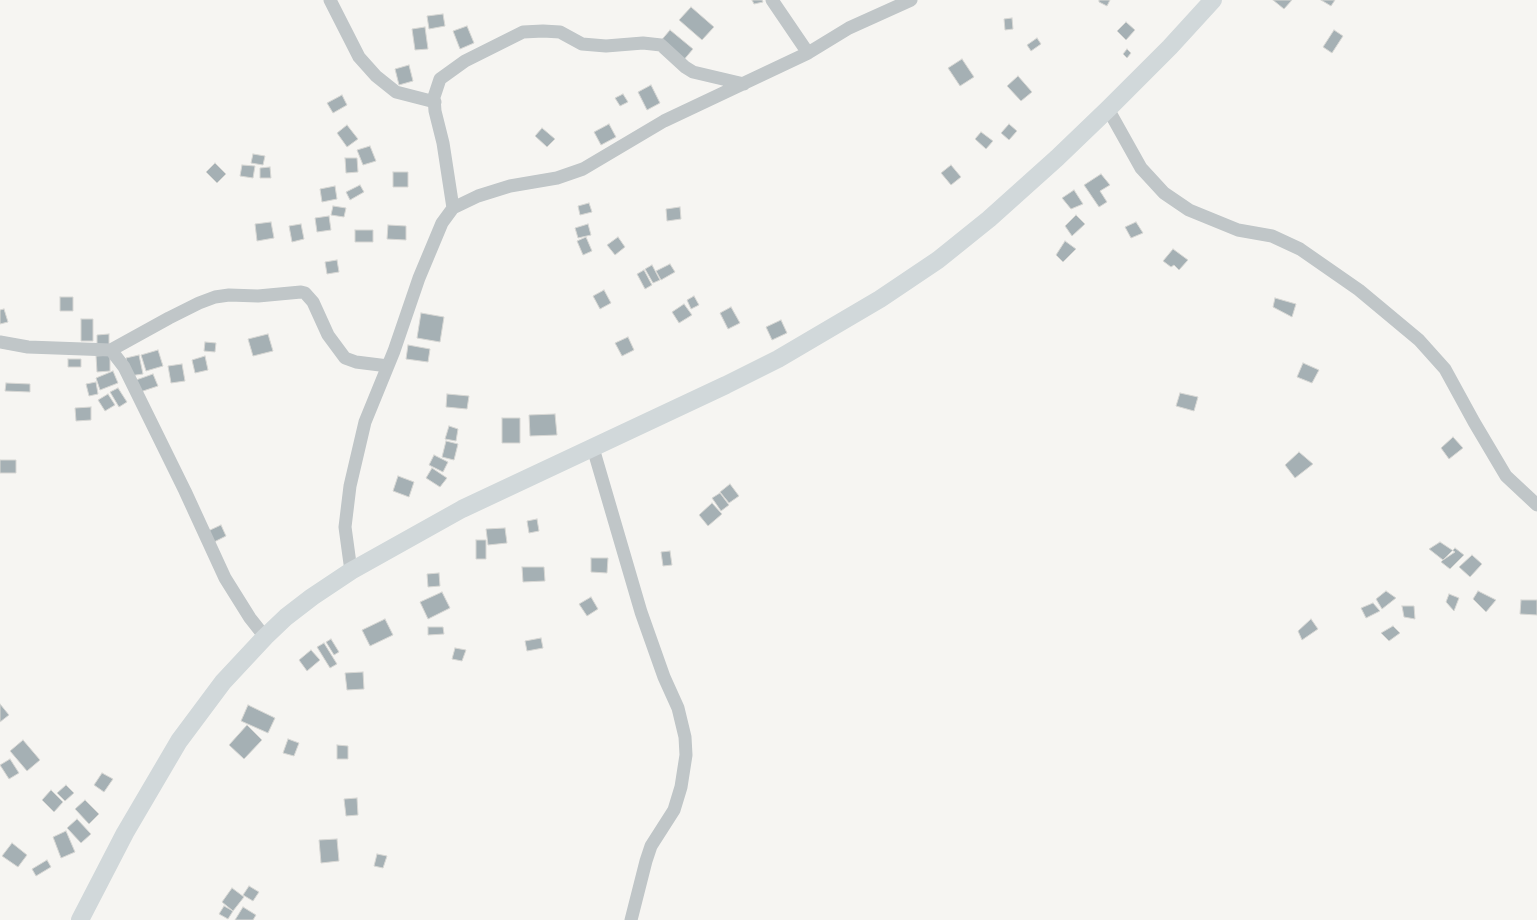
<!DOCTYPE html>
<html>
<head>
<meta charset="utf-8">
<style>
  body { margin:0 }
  canvas { display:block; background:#f6f5f2 }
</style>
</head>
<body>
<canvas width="1537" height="920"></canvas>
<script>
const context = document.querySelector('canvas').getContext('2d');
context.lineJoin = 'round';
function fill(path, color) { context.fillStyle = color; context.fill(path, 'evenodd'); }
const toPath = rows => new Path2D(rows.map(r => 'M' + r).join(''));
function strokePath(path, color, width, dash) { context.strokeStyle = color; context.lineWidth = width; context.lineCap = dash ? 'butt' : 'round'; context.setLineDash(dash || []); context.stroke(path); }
const building = toPath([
  [752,0,762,0,763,2,754,4,752,0],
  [1099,0,1110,0,1107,6,1099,2,1099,0],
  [1273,0,1292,0,1284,9,1273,0],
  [1321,0,1335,0,1331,6,1321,0],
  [691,7,714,27,702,40,679,20,691,7],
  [443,14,445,26,429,29,427,16,443,14],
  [1012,18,1013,29,1005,30,1004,19,1012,18],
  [1126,22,1135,30,1126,40,1117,31,1126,22],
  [467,26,474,43,460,49,453,31,467,26],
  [425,27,428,49,415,50,412,29,425,27],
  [670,30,693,49,682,62,659,43,670,30],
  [1334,30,1343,36,1332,53,1323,47,1334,30],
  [1037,38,1041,44,1031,51,1027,45,1037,38],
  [1127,49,1131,53,1127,58,1123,54,1127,49],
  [962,59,974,77,960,86,948,68,962,59],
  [409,65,413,81,399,85,395,69,409,65],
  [1018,76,1032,92,1021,101,1007,86,1018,76],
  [651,85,660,103,647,110,638,92,651,85],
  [623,94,628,102,620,106,615,98,623,94],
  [342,95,347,105,333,113,327,103,342,95],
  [609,124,616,137,601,145,594,132,609,124],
  [1009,124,1017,131,1009,140,1001,133,1009,124],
  [347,125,358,139,347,147,337,133,347,125],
  [542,128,555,139,547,147,535,136,542,128],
  [981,132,993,141,986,149,975,139,981,132],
  [370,146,376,161,363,165,357,150,370,146],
  [253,154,265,156,263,165,251,163,253,154],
  [345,158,357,158,358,172,346,173,345,158],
  [215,163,226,174,217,183,206,172,215,163],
  [242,165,255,166,253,178,240,176,242,165],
  [951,165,961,177,951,185,941,173,951,165],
  [270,167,271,178,260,178,260,168,270,167],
  [393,172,408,172,408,187,393,187,393,172],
  [1101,174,1110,185,1100,191,1107,202,1099,207,1084,185,1101,174],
  [360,185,364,192,350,200,346,192,360,185],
  [335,186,337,199,322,202,320,189,335,186],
  [1074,190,1083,204,1071,209,1062,198,1074,190],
  [589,203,592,212,580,215,578,206,589,203],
  [333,206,346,208,344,217,331,215,333,206],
  [680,207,681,219,667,221,666,209,680,207],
  [1076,215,1085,224,1072,236,1065,226,1076,215],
  [329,216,331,230,317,232,315,218,329,216],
  [271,222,274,238,257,241,255,224,271,222],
  [1136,222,1143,233,1131,238,1125,227,1136,222],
  [301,224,304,239,292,242,289,226,301,224],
  [588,224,591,235,578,238,575,228,588,224],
  [388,225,406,226,406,240,387,239,388,225],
  [355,230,373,230,373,242,355,242,355,230],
  [586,237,592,251,583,255,577,241,586,237],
  [618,237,625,247,615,255,607,245,618,237],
  [1065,241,1076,249,1063,262,1056,255,1065,241],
  [1173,249,1188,260,1179,270,1174,265,1171,267,1163,261,1173,249],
  [337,260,339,272,327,274,325,262,337,260],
  [670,264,675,272,661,280,656,271,670,264],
  [652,265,660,280,653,283,645,269,652,265],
  [644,270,652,285,645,289,637,274,644,270],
  [604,290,611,303,600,309,593,296,604,290],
  [694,296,699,305,691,309,687,300,694,296],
  [60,297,73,297,73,311,60,311,60,297],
  [1275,298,1296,304,1292,317,1273,307,1275,298],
  [684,304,692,315,679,323,672,312,684,304],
  [731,307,740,323,728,329,720,313,731,307],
  [4,309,8,322,0,324,0,310,4,309],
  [421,313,444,317,440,342,417,338,421,313],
  [81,319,93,319,93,341,81,341,81,319],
  [781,320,787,333,772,340,766,327,781,320],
  [109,334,109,345,97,346,97,335,109,334],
  [268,334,273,351,253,356,248,339,268,334],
  [628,337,634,350,622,356,615,343,628,337],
  [205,342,216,343,215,352,204,351,205,342],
  [408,345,430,349,428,362,406,359,408,345],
  [158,350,163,366,146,371,141,355,158,350],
  [110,355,110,371,97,372,96,356,110,355],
  [139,355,143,374,129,376,126,358,139,355],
  [205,356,208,370,195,373,192,360,205,356],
  [68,359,81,359,81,367,68,367,68,359],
  [1303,363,1319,370,1312,383,1297,377,1303,363],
  [182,364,185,381,171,383,168,366,182,364],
  [113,371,118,383,100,390,96,378,113,371],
  [153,374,158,386,140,392,136,380,153,374],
  [96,382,98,394,89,396,86,384,96,382],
  [6,383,30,384,30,392,5,391,6,383],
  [118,388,127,402,119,407,110,392,118,388],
  [1180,393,1198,397,1194,411,1176,406,1180,393],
  [108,394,115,405,105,411,98,400,108,394],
  [447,394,469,396,467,409,446,407,447,394],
  [91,407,91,420,76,421,75,408,91,407],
  [555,414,557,435,530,436,529,415,555,414],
  [502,418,520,418,520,443,502,443,502,418],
  [449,426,458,429,456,441,445,439,449,426],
  [1453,437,1463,448,1449,459,1441,448,1453,437],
  [446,441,458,444,454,460,442,457,446,441],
  [1299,452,1313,464,1295,478,1285,465,1299,452],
  [434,455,448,462,443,472,429,465,434,455],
  [0,460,16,460,16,473,0,473,0,460],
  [432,468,447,478,440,487,426,478,432,468],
  [398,476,414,482,409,497,393,491,398,476],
  [730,484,739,496,729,503,720,492,730,484],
  [720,493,729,505,721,511,712,498,720,493],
  [712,503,722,514,708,526,699,515,712,503],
  [537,519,539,531,529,533,527,521,537,519],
  [221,525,226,536,214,542,208,531,221,525],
  [505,528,507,543,488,545,486,529,505,528],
  [476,540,486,540,486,559,476,559,476,540],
  [1440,542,1455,552,1443,560,1429,549,1440,542],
  [1455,548,1464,555,1450,569,1441,562,1455,548],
  [670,551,672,565,663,566,661,552,670,551],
  [1472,555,1482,564,1470,577,1459,567,1472,555],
  [591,558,608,558,607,573,591,572,591,558],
  [522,567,544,567,545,581,523,582,522,567],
  [439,573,440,586,428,587,427,574,439,573],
  [1386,591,1396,598,1382,609,1376,599,1386,591],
  [1478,591,1496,600,1486,612,1473,599,1478,591],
  [442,592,450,608,428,619,420,602,442,592],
  [1449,594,1459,598,1454,611,1446,602,1449,594],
  [591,597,598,609,587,616,579,604,591,597],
  [1521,600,1537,600,1537,615,1520,614,1521,600],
  [1373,603,1380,611,1366,618,1361,608,1373,603],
  [1402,606,1414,606,1415,619,1404,617,1402,606],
  [385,619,393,635,370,646,362,630,385,619],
  [1311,619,1318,629,1302,640,1298,631,1311,619],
  [1393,626,1400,633,1389,641,1381,633,1393,626],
  [428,627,443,627,444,634,428,635,428,627],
  [541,638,543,648,527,651,525,641,541,638],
  [331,639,339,652,334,655,326,642,331,639],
  [324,643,337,664,330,668,317,647,324,643],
  [455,648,466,650,462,661,452,659,455,648],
  [311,650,320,660,307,671,299,660,311,650],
  [363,672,364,689,347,690,345,673,363,672],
  [0,704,9,715,0,722,0,704],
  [248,705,275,718,268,733,241,721,248,705],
  [247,725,262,740,244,759,229,745,247,725],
  [288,739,299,743,294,756,283,753,288,739],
  [23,740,40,760,27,771,10,751,23,740],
  [337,745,348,746,348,759,337,759,337,745],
  [10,759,19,773,9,779,0,765,10,759],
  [102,773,113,779,104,792,94,785,102,773],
  [66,785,74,793,65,801,57,793,66,785],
  [51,790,63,802,54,812,42,800,51,790],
  [357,798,358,815,346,816,344,799,357,798],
  [85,800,99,814,89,824,75,809,85,800],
  [77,819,91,834,81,843,67,828,77,819],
  [66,831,75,852,61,858,53,837,66,831],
  [337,839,339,861,321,863,319,840,337,839],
  [12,843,27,855,18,867,2,856,12,843],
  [377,854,387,856,383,868,374,866,377,854],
  [47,860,51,867,36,876,32,869,47,860],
  [249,886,259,892,253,901,243,895,249,886],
  [232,888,244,897,233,911,222,902,232,888],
  [224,906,233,911,228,919,219,914,224,906],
  [243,907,256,915,253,920,235,920,243,907]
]);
fill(building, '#a5b0b4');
strokePath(building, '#d7d7d4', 1);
strokePath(toPath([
  [330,0,359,57,376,76,396,92,435,102],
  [772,0,808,53],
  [1108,109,1141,168,1164,193,1189,210,1238,230,1272,236,1300,249,1359,290,1419,340,1445,369,1474,422,1506,476,1537,505],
  [453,208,443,143,435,111,434,97,440,79,465,61,523,32,543,31,560,32,582,44,606,46,643,43,661,45,685,67,693,72,744,84],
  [0,342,28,347,111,350,169,318,199,303,215,297,229,295,258,296,301,292,305,293,313,302,328,335,345,358,356,362,388,366],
  [111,350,124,367,185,491,225,578,250,618,265,637],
  [593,448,641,612,664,677,678,708,685,737,686,755,681,787,674,810,651,846,646,861,631,920],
  [351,571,345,527,350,486,365,422,394,351,419,278,442,223,453,208,478,196,510,186,557,178,583,169,664,121,808,53,849,28,911,0]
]), '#c0c6c8', 13);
strokePath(toPath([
  [80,920,125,833,179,741,223,682,265,637,286,617,312,597,351,571,462,509,726,385,778,359,880,299,938,260,989,219,1057,158,1108,109,1170,47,1213,0]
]), '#d1d8da', 18);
</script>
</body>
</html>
